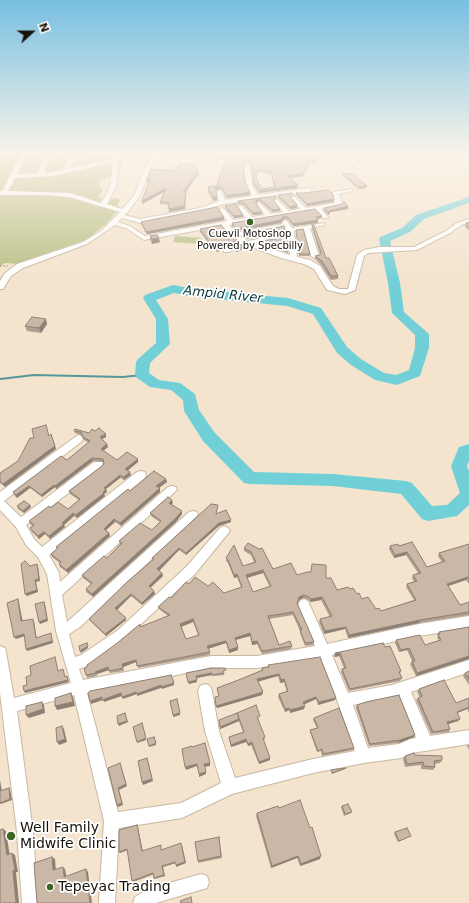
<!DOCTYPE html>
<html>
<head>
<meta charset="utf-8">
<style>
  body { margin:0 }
  #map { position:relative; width:469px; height:903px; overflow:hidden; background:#f4e4ce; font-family:"DejaVu Sans",sans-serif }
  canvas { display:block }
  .north { position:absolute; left:12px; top:12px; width:40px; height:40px; -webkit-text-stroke:3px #fff; paint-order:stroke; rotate:69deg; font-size:11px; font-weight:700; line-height:16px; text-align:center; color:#17120b }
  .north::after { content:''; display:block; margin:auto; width:14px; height:18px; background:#17120b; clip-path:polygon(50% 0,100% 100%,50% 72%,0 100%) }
</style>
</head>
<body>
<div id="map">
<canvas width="469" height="903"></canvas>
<div class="north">N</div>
</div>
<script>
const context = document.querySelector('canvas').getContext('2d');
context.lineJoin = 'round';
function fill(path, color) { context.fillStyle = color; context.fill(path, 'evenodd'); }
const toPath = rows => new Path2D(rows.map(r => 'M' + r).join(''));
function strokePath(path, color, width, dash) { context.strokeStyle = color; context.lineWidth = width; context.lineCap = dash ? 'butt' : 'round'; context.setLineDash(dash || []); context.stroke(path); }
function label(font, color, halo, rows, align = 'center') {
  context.font = font + ' "DejaVu Sans",sans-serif'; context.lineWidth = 3.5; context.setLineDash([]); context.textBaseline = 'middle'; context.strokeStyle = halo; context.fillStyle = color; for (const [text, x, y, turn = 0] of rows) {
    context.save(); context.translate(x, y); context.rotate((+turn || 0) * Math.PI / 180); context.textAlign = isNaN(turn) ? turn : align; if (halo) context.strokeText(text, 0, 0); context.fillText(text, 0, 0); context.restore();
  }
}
fill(toPath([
  [0,152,120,152,124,161,116,175,100,180,99,184,103,191,98,196,100,198,105,200,118,198,120,200,117,206,121,207,106,224,86,240,47,253,18,264,5,263,0,266],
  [175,236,202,238,200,244,173,242]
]), '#bbc087');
strokePath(toPath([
  [0,379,34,375,123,377,142,375]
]), '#56979a', 2);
fill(toPath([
  [469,197,469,203,424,219,410,232,390,241,400,283,404,312,429,334,429,348,420,376,397,385,375,380,351,365,337,353,313,314,287,306,195,297,174,293,156,300,168,319,170,344,150,363,149,373,159,380,180,383,195,394,199,410,215,433,254,472,333,474,406,481,412,483,432,506,447,505,460,493,451,466,459,447,469,444,469,461,467,466,469,471,469,505,457,516,428,521,422,519,401,494,333,486,250,484,244,483,203,441,184,411,183,400,171,390,150,387,137,378,135,375,136,362,138,359,156,343,156,319,143,298,145,295,173,285,195,289,288,298,321,308,347,347,361,359,384,373,396,375,409,370,415,348,415,335,392,313,388,283,379,239,380,237,402,228,416,215,469,197]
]), '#71d0d7');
const minor = toPath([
  [22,152,28,152,17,174,38,173,44,157,57,152,66,152,49,159,44,173,64,170,66,162,69,159,98,152,107,152,73,161,70,168,113,159,114,152,120,152,116,187,107,204,122,209,134,196,145,167,155,152,161,152,151,167,140,196,127,213,124,215,140,219,200,208,219,201,216,192,219,190,222,192,225,200,252,196,246,185,244,166,247,164,250,166,252,185,258,195,309,188,312,190,309,192,223,204,202,212,140,223,122,218,118,222,130,226,145,236,227,221,219,210,222,208,224,209,233,220,246,218,237,207,240,205,242,206,252,217,265,215,256,204,259,202,271,214,283,212,274,201,277,199,289,211,300,209,291,198,294,196,306,208,335,203,333,192,352,189,352,191,339,194,342,204,341,205,321,209,328,217,327,218,323,218,315,210,229,225,235,233,283,224,282,222,285,220,287,221,292,228,325,223,325,225,310,228,319,256,318,258,315,258,311,256,304,229,294,231,297,257,310,260,320,266,333,286,339,289,348,289,357,255,364,250,379,247,414,247,446,231,457,223,469,219,469,223,461,225,450,233,417,250,368,253,364,256,355,290,345,294,327,290,314,269,304,264,281,258,246,245,228,252,224,252,224,250,240,242,231,236,222,226,144,240,126,228,115,225,87,244,23,268,11,276,3,289,0,289,0,281,5,273,17,264,83,242,101,231,120,212,69,197,44,195,0,195,0,191,2,191,22,152],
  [113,162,110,187,101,203,70,193,8,191,15,178,53,176,113,162],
  [285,227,287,234,248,241,239,236,285,227],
  [288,238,290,255,256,244,288,238],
  [325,152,344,153,343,152,349,152,362,168,357,169,347,157,323,155,322,154,325,152],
  [421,152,427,152,418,158,382,159,379,157,382,155,417,154,421,152],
  [78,435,81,436,83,439,81,442,4,501,21,517,94,462,102,462,103,465,102,468,26,525,34,539,42,547,137,472,141,471,145,472,146,475,145,478,49,555,59,573,60,582,168,487,172,486,176,487,177,490,62,595,67,622,189,512,193,511,197,512,198,515,80,627,69,634,75,657,81,655,118,630,187,566,220,528,224,526,228,528,230,531,195,574,126,638,90,665,79,669,83,680,211,656,257,656,315,646,298,605,300,601,304,599,308,601,327,644,419,624,469,616,469,628,419,636,332,655,348,693,392,685,469,660,469,672,411,692,430,736,469,730,469,744,412,753,401,758,364,763,313,773,232,794,182,818,119,828,115,903,99,903,104,821,74,695,17,711,33,832,38,903,22,903,17,832,0,693,0,646,5,648,6,652,14,698,71,683,56,631,47,574,38,557,26,545,16,527,0,510,0,492,78,435],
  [320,658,337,700,355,751,313,759,235,778,219,731,212,691,210,686,205,684,200,686,198,691,205,731,221,783,181,803,118,812,87,693,211,668,257,668,320,658],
  [399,696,416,738,410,739,399,744,368,748,353,705,399,696],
  [201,874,207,876,209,882,207,888,156,903,133,903,135,897,148,889,201,874]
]);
strokePath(minor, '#c7b8a3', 2);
strokePath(toPath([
  [0,266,8,266]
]), '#918677', 1, [2, 1.5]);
fill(minor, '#fff');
fill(toPath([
  [127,152,138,152,136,156,128,155],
  [172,152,166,157,160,156,160,153],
  [177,152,188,152,188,153],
  [212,152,232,155,258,155,255,152,322,152,321,155,316,156,318,161,317,164,309,164,303,176,290,178,298,185,298,188,259,193,253,185,251,166,246,163,243,166,245,182,250,195,226,198,223,191,220,189,216,190,217,200,213,201,208,192,208,187,216,188,227,165,228,161,211,158],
  [256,172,271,174,274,187,261,189,256,177,257,177,257,174],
  [351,152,397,152,354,156],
  [151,169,199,174,199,177,196,177,186,192,186,195,185,209,169,212,168,205,160,204,160,202,164,192,142,204,142,201,149,182,147,182],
  [342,173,367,186,366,188,358,189,342,175],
  [296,193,334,199,333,202,307,206,296,195],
  [278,195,291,196,291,197,297,208,290,209,278,198],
  [276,196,276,198,274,201,280,209,280,211,272,212,259,201,256,203,262,212,262,214,253,215,243,205,238,205,238,201],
  [225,206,243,215,243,217,234,218,225,208],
  [324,208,348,209,330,212,330,214,328,215,324,210],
  [315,209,322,216,321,218,318,219,318,223,293,226,288,220,284,219,281,223,236,231,232,226,232,223],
  [224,220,147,234,141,224,141,222],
  [466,222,469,222,469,230,465,227],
  [312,225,326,258,338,276,338,279,331,280,321,265,315,259,315,256,320,255,320,254,312,229],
  [200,229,230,235,237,240,237,242,217,252,212,248,200,232],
  [285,230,285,233,248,239,243,237,243,234],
  [296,230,310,254,310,256,299,256],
  [150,236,160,242,152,244,150,240],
  [262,241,288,250,288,253,262,244],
  [235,247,247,247,237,252,235,251],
  [47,324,41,333,27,331,25,326],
  [74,431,89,433,95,431,106,434,106,437,102,439,107,444,108,447,103,451,117,460,138,459,138,462,127,470,131,475,124,480,120,478,106,489,107,492,104,494,105,496,77,518,74,516,64,525,65,527,50,539,45,534,39,539,31,531,30,528,33,526,30,524,29,521,51,508,68,509,79,500,70,494,69,491,102,466,104,463,103,462,93,461,56,489,55,487,42,497,30,488,17,498,14,495,13,492,67,460,89,443,84,440,81,435,75,433],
  [51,434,56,449,5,487,0,483,0,473,18,461,49,436],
  [166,479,167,482,159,488,160,488,160,492,121,526,115,522,106,530,109,533,110,536,68,573,60,567,59,564,60,563,52,557,51,554,57,549,56,547,130,491],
  [173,503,171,504,182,514,176,522,93,597,86,592,86,589,91,584,83,578,82,575,107,558,120,544,119,541,152,530,160,522,151,516,150,513],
  [30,505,31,507,24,513,18,509,17,506],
  [218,505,216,513,231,520,231,522,219,526,186,555,179,550,159,571,162,573,163,576,150,588,155,594,142,605,131,596,116,610,126,618,126,620,106,636,90,621,89,619,153,560,152,558],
  [412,542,427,567,442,562,438,556,439,553,469,544,469,584,466,580,448,586,460,605,469,602,469,615,419,623,348,638,345,629,324,634,319,622,320,619,330,617,321,600,310,602,309,600,303,598,299,600,297,603,314,642,313,645,305,646,300,633,300,631,293,615,269,619,279,645,292,646,291,649,262,654,257,644,252,645,250,636,236,640,238,647,238,650,229,653,226,643,208,649,210,652,210,655,138,668,136,662,123,667,124,671,110,673,109,670,97,674,97,676,87,678,86,675,87,667,116,644,140,627,168,616,159,609,158,607,171,598,189,584,208,586,224,593,241,587,237,577,234,578,228,563,226,561,226,558,243,566,254,562,251,555,244,551,244,548,248,543,273,569,297,575,326,578,337,590,350,589,357,594,362,599,376,609,381,611,414,600,406,587,407,584,414,582,412,578,413,575,418,573,406,555,394,558,389,549,390,546,399,546],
  [263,573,270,587,253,592,247,578],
  [193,622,198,635,186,639,181,626],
  [469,627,469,659,416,676,410,664,412,661,407,650,399,652,395,643,396,640,425,645,439,640,437,638,438,636,437,635,439,632],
  [385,647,401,671,400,674,402,678,400,681,349,691,341,672,342,669,344,668,339,656,335,657,334,656,335,653],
  [268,665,335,700,318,705,316,699,304,704,304,709,290,713,289,710,285,712,278,697,279,694,287,692,284,682,280,683,278,676,258,681,263,692,262,695,217,708,215,700,219,696,217,688,236,681,262,670,262,668,268,667],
  [469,671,469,685,463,676,465,673],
  [224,672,224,675,213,676,212,675,197,678,197,682,189,684,186,673,226,672],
  [419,689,456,703,469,698,469,713,467,709,457,713,460,719,458,721,448,724,450,729,449,732,431,734,416,700,418,698,420,697,417,692],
  [357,705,414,737,399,743,369,746,356,708],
  [260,718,258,719,265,739,263,740,270,758,270,760,259,764,251,745,248,746,246,742,231,747,229,739,229,737,243,732,239,721,220,729,219,720],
  [314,718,354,748,353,750,322,756,321,751,317,752,310,732,310,730,317,728,313,720],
  [469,744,469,750,467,746],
  [415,755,442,760,440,763,435,764,435,767,433,770,421,769,421,765,405,767,403,759,405,756],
  [342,806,351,813,344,816,341,807],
  [279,808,320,859,300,866,297,858,271,868,256,816,257,813],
  [395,832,409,837,398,842,394,834],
  [219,837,222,858,198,863,198,861]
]), '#af9d8f');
fill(toPath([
  [169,152,172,152,166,157,166,154],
  [322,152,321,155,315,156,316,153],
  [373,152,397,152,354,156,355,154],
  [246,160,246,163,243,166,243,164],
  [309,161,309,164,303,176,288,178,288,176],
  [196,174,196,177,184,195,183,192],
  [147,179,150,179,150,182,147,182],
  [298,185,298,188,259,193,259,191],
  [220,186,220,189,216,190,216,188],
  [367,186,366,188,358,189,358,187],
  [166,188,166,191,142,204,142,201],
  [186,192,185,209,169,212,169,209],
  [250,192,250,195,226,198,226,196],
  [217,196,217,200,213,201,213,197],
  [259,198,259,201,255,204,255,202],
  [334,199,333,202,307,206,307,204],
  [297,205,297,208,290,209,290,207],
  [348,206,348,209,330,212,330,214,328,215,329,211],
  [280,209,280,211,272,212,272,210],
  [262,212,262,214,253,215,253,213],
  [243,215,243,217,234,218,234,216],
  [284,216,284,219,281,223,236,231,236,229],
  [322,216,321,218,315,219,316,217],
  [224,217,224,220,147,234,146,232],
  [318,220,318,223,293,226,293,224],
  [285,230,285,233,248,239,248,237],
  [159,238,160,242,152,244,152,239],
  [237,240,237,242,217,252,217,250],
  [247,242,247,247,237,252,237,248],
  [46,319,47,324,41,333,39,328],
  [106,434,106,437,100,440,100,437],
  [107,444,108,447,102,452,101,449],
  [55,446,56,449,5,487,3,484],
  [92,458,93,461,56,489,55,486],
  [138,459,138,462,126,472,125,469],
  [130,472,131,475,124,480,124,477],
  [120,475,120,478,106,489,107,492,104,494,105,496,77,518,76,515,103,492,104,488],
  [166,479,167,482,157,489,156,486],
  [54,485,55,487,42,497,41,495],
  [29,486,30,488,17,498,16,495],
  [160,488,160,492,121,526,120,523],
  [172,500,173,503,170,506,169,503],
  [30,505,31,507,24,513,23,511],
  [182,511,182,514,176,522,93,597,92,594],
  [73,513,74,516,64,525,65,527,50,539,49,536,62,523],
  [114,519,115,522,104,532,104,529],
  [231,520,231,522,219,526,186,555,186,553,219,523],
  [44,532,45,534,39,539,38,536],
  [109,533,110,536,68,573,66,570],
  [179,548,179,550,158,572,157,569],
  [407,552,406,555,394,558,395,555],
  [37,564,38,566,40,581,36,582,38,592,27,596,25,594,35,580],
  [263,570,263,573,246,578,246,575],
  [162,573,163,576,149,589,149,586],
  [237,574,237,577,234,578,234,575],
  [468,577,466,580,445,587,447,584],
  [154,591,155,594,142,605,142,603],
  [131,594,131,596,116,611,115,608],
  [304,595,303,598,299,600,297,606,299,597],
  [322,597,321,600,310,602,311,599],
  [18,599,19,602,23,623,21,621],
  [44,602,45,604,48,621,40,624,39,622],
  [126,618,126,620,106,636,105,634],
  [33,619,34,621,37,640,36,638],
  [193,619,193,622,181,627,180,624],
  [420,620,419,623,348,638,349,635],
  [346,627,345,629,324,634,325,631],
  [51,633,53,643,27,651,26,649],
  [250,633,250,636,235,640,235,638],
  [24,634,25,636,16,639,14,637],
  [226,641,226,643,207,649,207,646],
  [257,641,257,644,252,645,252,642],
  [87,643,88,648,81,653,80,651],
  [238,647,238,650,229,653,229,650],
  [409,648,407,650,399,652,401,650],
  [340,653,339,656,335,657,335,654],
  [469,656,469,659,416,676,417,673],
  [136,660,136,662,123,667,122,664],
  [108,667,109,670,97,674,95,672],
  [212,673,212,675,196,678,196,676],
  [279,674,278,676,257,682,257,679],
  [67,676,69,682,25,693,24,691],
  [284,679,284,682,280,683,281,680],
  [197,680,197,682,189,684,188,682],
  [174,683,174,685,162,689,161,687],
  [161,685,161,688,137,696,137,694,123,699,122,697,136,692],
  [263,692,262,695,217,708,216,706],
  [71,693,73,697,75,706,57,710,55,706],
  [121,693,122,696,104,702,103,700,91,704,90,701,102,697],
  [316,697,316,699,303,705,303,702],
  [336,698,335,700,318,705,319,702],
  [42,702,44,705,45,713,29,718,26,715],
  [305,706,304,709,290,713,290,710],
  [469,707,467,709,455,714,457,712],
  [289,708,289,710,285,712,285,709],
  [125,713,128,722,119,726,118,724],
  [180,713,180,715,173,717,173,715],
  [239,719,239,721,220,729,220,727],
  [460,719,458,721,445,725,447,722],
  [142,723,146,740,137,743,137,742],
  [62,726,64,729,67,742,59,745,57,742],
  [415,735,414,737,399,743,400,740],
  [246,739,246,742,231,747,231,745],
  [252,742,251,745,248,746,248,744],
  [156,743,156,745,149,747,149,746],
  [147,758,153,781,143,785,142,782],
  [270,758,270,760,259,764,259,762],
  [120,763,127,786,119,790,123,805,118,807,117,805],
  [210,763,210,766,204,767,204,764],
  [197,764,197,766,186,770,185,767],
  [346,768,345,769,332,774,332,773],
  [206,772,206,774,199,777,199,774],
  [0,780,2,791,0,791],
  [9,788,10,789,12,800,1,804,0,803],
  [137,825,138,827,143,852,142,851],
  [3,829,6,831,10,857,7,855],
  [182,845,186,863,176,867,176,865],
  [127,849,128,850,120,853,119,852],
  [12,853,15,855,18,872,16,872,19,903,14,903],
  [298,856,297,858,271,868,272,866],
  [321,856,320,859,300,866,301,864],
  [52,857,55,859,56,872,53,870],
  [175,862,176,863,163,867,165,876,154,879,154,878,162,866],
  [63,867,65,869,67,879,64,877],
  [86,869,88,872,92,903,90,903],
  [153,873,154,874,133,882,132,881]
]), '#8e8074');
const building = toPath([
  [127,152,136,152,136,153,127,153,127,152],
  [161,152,169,152,166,154,160,153,161,152],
  [212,152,232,152,232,155,261,155,258,152,321,152,316,153,318,161,309,161,303,173,288,176,298,185,259,191,254,182,252,163,246,160,243,164,245,182,250,192,226,196,223,188,220,186,216,188,224,165,227,165,228,158,211,155,212,152],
  [255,169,271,172,275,187,261,189,255,175,257,174,255,169],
  [353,152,373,152,355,154,353,152],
  [179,163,195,164,199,174,196,174,183,192,186,192,184,206,169,209,168,202,160,202,166,188,142,201,150,179,147,179,151,169,175,171,175,167,178,167,179,163],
  [342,173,353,174,367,186,358,187,342,173],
  [215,186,217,196,213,197,208,187,215,186],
  [328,190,332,193,334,199,307,204,296,193,306,193,328,190],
  [292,193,290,196,297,205,290,207,278,195,292,193],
  [276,196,273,200,280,209,272,210,259,198,255,202,262,212,253,213,243,202,238,203,238,201,276,196],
  [344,202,348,206,329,211,330,212,328,212,324,208,342,204,344,202],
  [236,204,243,215,234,216,225,206,236,204],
  [217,207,224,217,146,232,141,222,217,207],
  [315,209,322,216,316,217,318,220,293,224,288,217,284,216,281,220,236,229,232,223,315,209],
  [221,225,230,235,237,240,217,250,212,246,200,229,221,225],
  [312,225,314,225,326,258,329,258,338,276,331,276,322,261,315,256,320,255,321,252,312,225],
  [284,226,285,230,248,237,243,234,284,226],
  [303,229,310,254,299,254,296,230,303,229],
  [157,235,159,238,152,239,150,236,157,235],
  [287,237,288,250,262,241,287,237],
  [247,242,237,248,235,247,247,242],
  [32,317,46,319,39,328,25,326,32,317],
  [46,425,49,436,51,434,55,446,3,484,0,481,0,473,18,461,30,438,34,438,32,429,46,425],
  [99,428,106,434,100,437,107,444,101,449,117,460,127,452,138,459,125,469,130,472,124,477,120,475,104,488,106,489,103,492,104,493,76,515,73,513,62,523,64,524,49,536,44,532,38,536,30,528,34,525,29,521,49,506,51,508,58,502,68,509,80,499,69,491,102,466,104,463,103,459,92,458,55,486,54,485,41,495,29,486,16,495,13,492,61,456,67,460,90,441,83,437,81,432,74,431,75,429,89,433,92,429,95,431,99,428],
  [154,471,166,479,156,486,160,488,120,523,114,519,104,529,109,533,66,570,59,564,61,562,51,554,58,548,56,547,128,489,130,491,154,471],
  [168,497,172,500,169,503,182,511,175,519,92,594,86,589,92,583,82,575,104,556,107,558,122,543,119,541,140,523,152,530,161,521,150,513,168,497],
  [24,501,30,505,23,511,17,506,24,501],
  [211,504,218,505,216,514,226,510,231,520,219,523,186,553,179,548,157,569,162,573,149,586,154,591,142,603,131,594,115,608,126,618,105,634,89,619,127,582,154,559,152,558,211,504],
  [412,542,427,567,445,561,439,553,469,544,469,578,468,577,447,584,460,605,469,602,469,612,420,620,349,635,346,627,325,631,320,619,332,616,322,597,311,599,309,597,304,595,299,597,297,603,314,642,305,643,300,630,302,630,293,612,268,616,279,645,290,641,292,646,262,651,257,641,252,642,250,633,235,638,238,647,229,650,226,641,207,646,210,652,137,666,136,660,122,664,123,668,109,671,108,667,95,672,96,673,86,675,84,669,87,667,87,665,116,644,140,624,140,627,170,615,158,607,169,597,171,598,186,582,189,584,195,577,208,586,213,582,224,593,242,587,237,574,234,575,228,560,226,558,234,545,243,566,256,562,251,552,244,548,248,543,259,549,262,548,273,569,291,563,297,575,307,572,311,572,312,564,326,565,326,578,331,578,337,590,348,587,350,589,353,588,357,594,359,593,362,599,368,597,376,609,379,608,381,611,416,600,407,584,417,581,413,575,421,573,407,552,395,555,390,546,398,544,399,546,412,542],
  [263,570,271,586,253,592,246,575,263,570],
  [193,619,199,635,186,639,180,624,193,619],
  [25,561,30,566,37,564,39,579,35,580,37,590,25,594,21,564,25,561],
  [18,599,21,621,33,619,36,638,51,633,52,641,26,649,24,634,14,637,7,603,18,599],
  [44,602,47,619,39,622,35,604,44,602],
  [469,627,469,656,417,673,412,661,415,661,409,648,401,650,396,640,420,635,425,645,441,640,438,635,440,634,439,632,469,627],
  [87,643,88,646,80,651,79,646,87,643],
  [383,643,385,647,390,646,401,671,399,672,402,678,350,689,342,669,346,668,340,653,335,654,335,653,383,643],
  [55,657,58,671,63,669,65,677,67,676,68,680,24,691,23,686,27,685,26,677,31,675,30,666,55,657],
  [320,657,336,698,319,702,316,697,303,702,305,706,290,710,289,708,285,709,279,694,288,691,284,679,281,680,279,674,257,679,263,692,216,706,215,697,219,696,217,688,236,681,263,670,262,668,269,667,268,665,320,657],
  [211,668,225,668,226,670,223,671,224,673,212,675,212,673,196,676,197,680,188,682,186,673,211,668],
  [469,671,469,679,465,673,469,671],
  [171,675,174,683,161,687,161,685,137,694,136,692,122,697,121,693,102,700,102,697,90,701,88,693,90,691,171,675],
  [444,680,456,703,469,698,469,707,457,712,460,719,447,722,450,729,433,732,418,698,422,696,419,689,444,680],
  [71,693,73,702,55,706,55,698,71,693],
  [399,695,415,735,400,740,370,744,357,705,366,702,399,695],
  [177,699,180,713,173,715,170,701,177,699],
  [42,702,43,709,26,715,26,706,42,702],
  [256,705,260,716,257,717,265,737,263,738,270,758,259,762,252,742,248,744,246,739,231,745,229,737,244,732,237,713,256,705],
  [339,708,354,748,323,754,322,749,318,751,310,730,318,728,314,718,339,708],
  [125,713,127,721,118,724,117,716,125,713],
  [237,713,239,719,220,727,219,720,237,713],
  [142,723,146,738,137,742,133,727,142,723],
  [62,726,65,739,57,742,56,728,62,726],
  [154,737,156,743,149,746,147,739,154,737],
  [205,743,210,763,204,764,206,772,199,774,197,764,185,767,182,749,192,746,192,747,205,743],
  [414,753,415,755,442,756,442,760,434,761,435,767,424,766,423,762,407,764,405,756,414,753],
  [147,758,152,779,142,782,138,761,147,758],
  [120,763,126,784,118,788,122,803,117,805,108,768,120,763],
  [346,768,332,773,331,770,346,768],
  [9,788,10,799,0,803,0,791,9,788],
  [300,800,310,828,312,827,321,856,301,864,298,856,272,866,257,813,278,806,279,808,300,800],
  [348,804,352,812,345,814,342,806,348,804],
  [137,825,142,851,161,845,161,850,181,843,185,862,176,865,175,862,162,866,164,875,154,878,153,873,132,881,127,849,119,852,119,830,137,825],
  [407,828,411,836,399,841,395,832,407,828],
  [3,829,7,855,12,853,15,870,13,871,16,902,14,903,0,903,0,830,3,829],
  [219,837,221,856,198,861,195,842,219,837],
  [52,857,53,870,63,867,64,877,86,869,90,903,37,903,34,863,52,857],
  [191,897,192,903,181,903,180,901,191,897]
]);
fill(building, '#cbb7a6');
strokePath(building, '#8e8074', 1);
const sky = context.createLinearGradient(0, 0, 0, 278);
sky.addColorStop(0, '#78bfe1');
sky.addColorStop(0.55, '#faf3e9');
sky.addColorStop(1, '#faf3e900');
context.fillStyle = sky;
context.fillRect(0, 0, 469, 278);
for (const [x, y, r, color] of [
  [250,222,4,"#3c6622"],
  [11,836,5,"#3c6622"],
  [50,887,4,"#3c6622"]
]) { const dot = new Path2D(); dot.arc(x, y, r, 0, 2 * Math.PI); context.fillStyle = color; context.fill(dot); strokePath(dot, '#fff', 1.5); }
label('10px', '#17120b', '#fff', [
  ["Cuevil Motoshop",250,234],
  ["Powered by Specbilly",250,246]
]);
label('italic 13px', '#08383b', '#fff', [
  ["Ampid River",223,295,6]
]);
label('14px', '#17120b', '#fff', [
  ["Well Family",20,828],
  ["Midwife Clinic",20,844],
  ["Tepeyac Trading",58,887]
], 'left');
</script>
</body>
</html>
